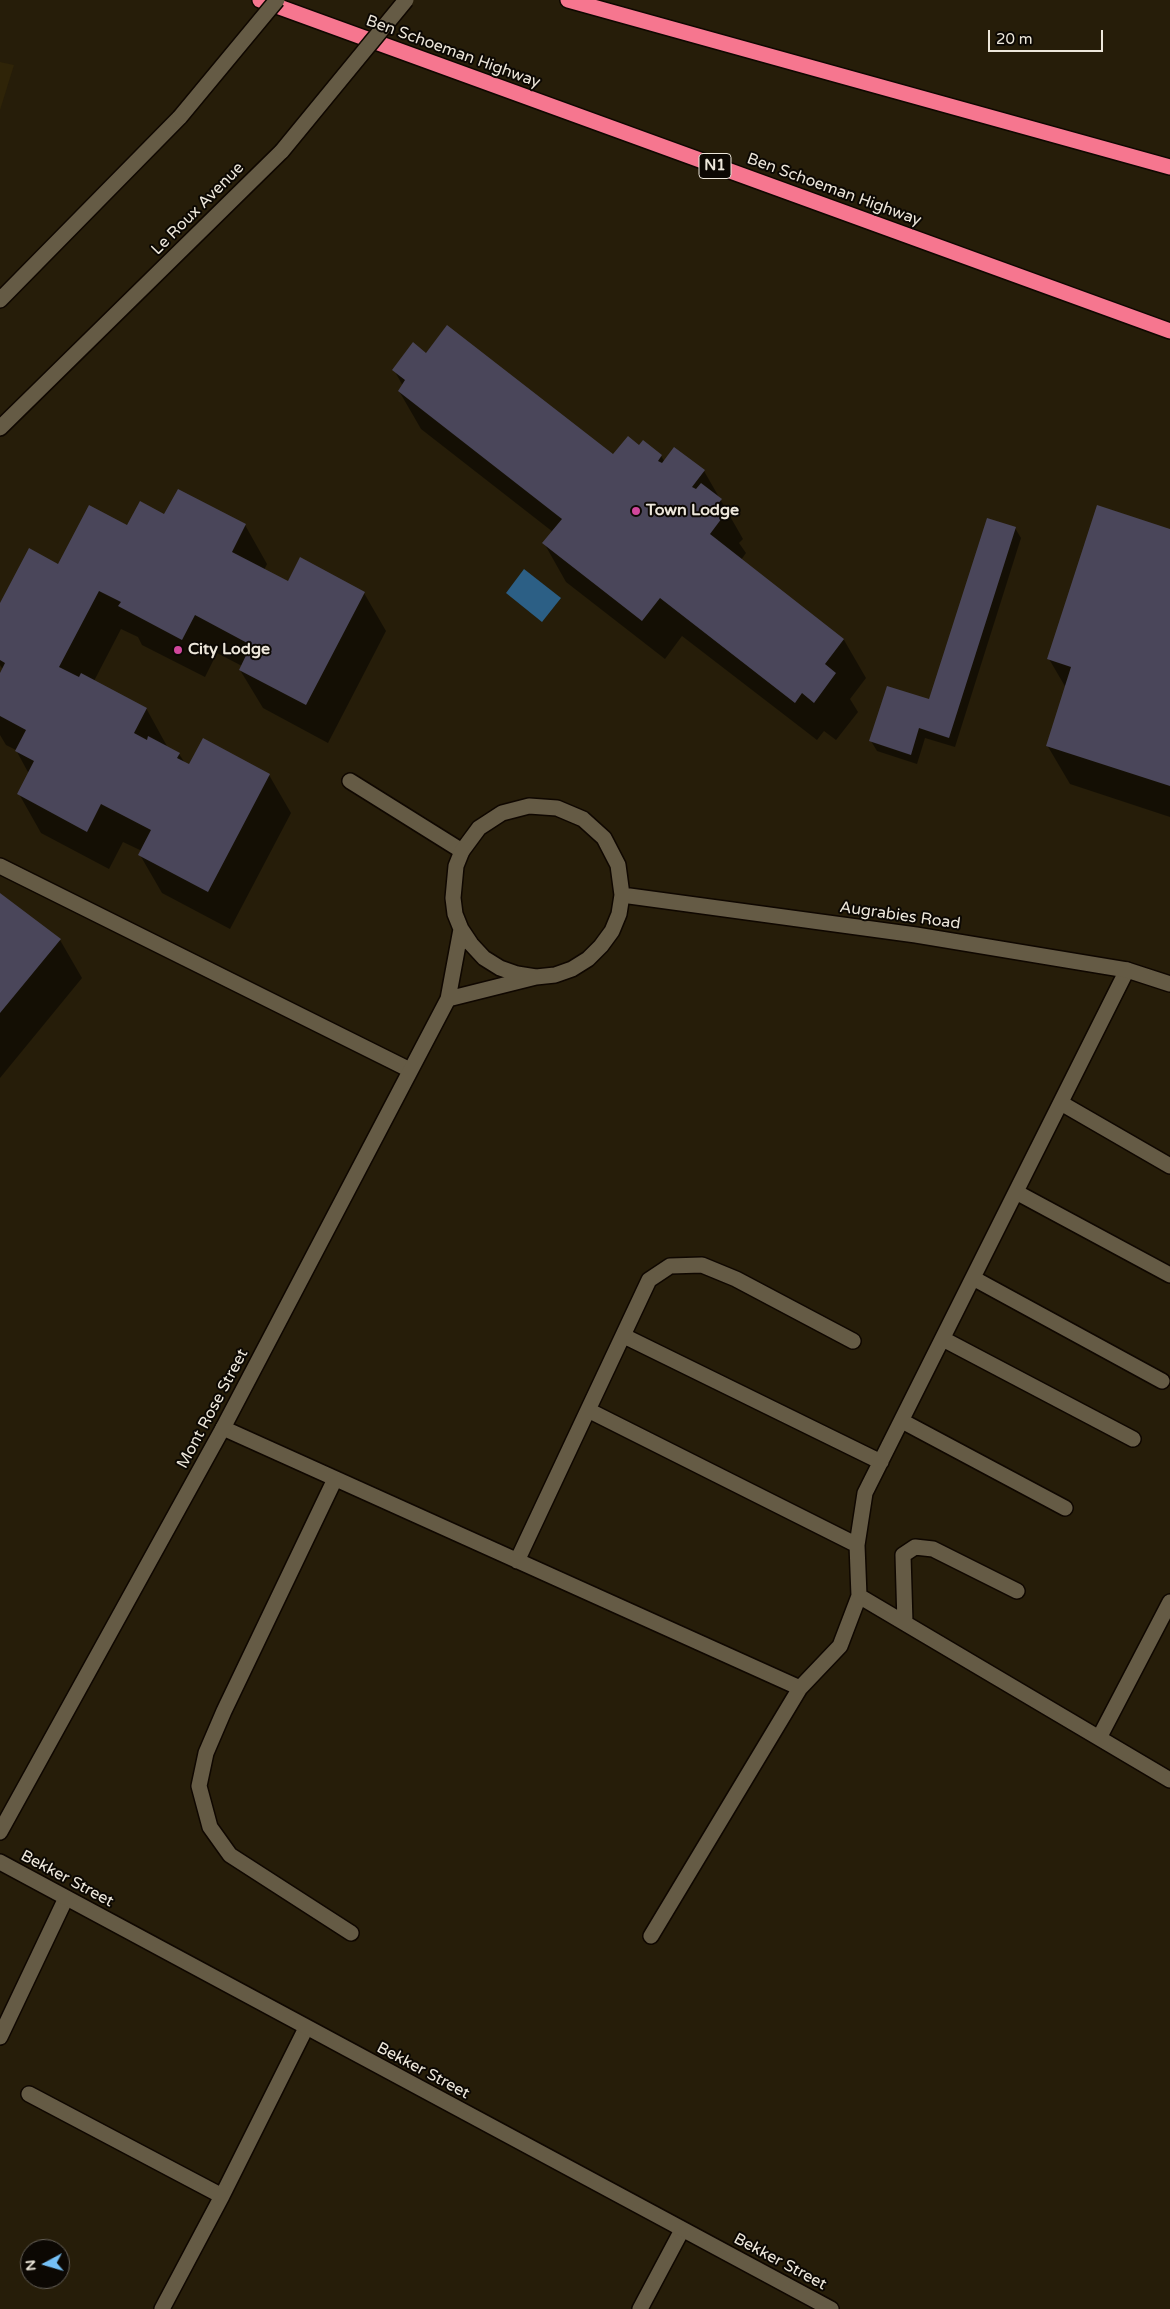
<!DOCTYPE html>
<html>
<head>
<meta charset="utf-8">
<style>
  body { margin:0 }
  #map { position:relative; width:1170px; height:2309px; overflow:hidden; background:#261d09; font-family:"Varela Round",sans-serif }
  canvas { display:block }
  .north { position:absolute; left:20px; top:2239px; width:50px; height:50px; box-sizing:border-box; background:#0c0803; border:1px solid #666159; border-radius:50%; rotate:264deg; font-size:14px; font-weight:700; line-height:20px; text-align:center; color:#ede7db }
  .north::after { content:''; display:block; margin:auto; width:18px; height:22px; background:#75c0f6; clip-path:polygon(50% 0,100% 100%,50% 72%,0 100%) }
  .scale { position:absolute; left:988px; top:30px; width:115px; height:22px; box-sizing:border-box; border:2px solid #ede7db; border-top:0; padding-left:6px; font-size:15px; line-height:18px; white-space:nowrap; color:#ede7db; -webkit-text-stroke:4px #0c0803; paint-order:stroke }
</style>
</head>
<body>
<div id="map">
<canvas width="1170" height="2309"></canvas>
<div class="north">N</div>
<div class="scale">20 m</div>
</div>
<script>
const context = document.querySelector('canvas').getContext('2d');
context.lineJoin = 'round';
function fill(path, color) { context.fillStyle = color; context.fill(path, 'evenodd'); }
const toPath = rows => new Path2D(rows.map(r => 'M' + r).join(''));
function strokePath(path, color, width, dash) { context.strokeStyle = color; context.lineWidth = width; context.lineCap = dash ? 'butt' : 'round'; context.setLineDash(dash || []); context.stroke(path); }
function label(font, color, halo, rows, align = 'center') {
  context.font = font + ' "Varela Round",sans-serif'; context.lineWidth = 4; context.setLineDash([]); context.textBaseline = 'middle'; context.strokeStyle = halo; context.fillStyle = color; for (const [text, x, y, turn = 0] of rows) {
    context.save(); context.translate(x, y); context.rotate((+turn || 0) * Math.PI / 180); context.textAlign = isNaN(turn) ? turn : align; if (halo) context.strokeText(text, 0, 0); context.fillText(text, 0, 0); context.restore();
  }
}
fill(toPath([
  [0,62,14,65,0,110]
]), '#2f2408');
fill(toPath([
  [524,569,561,598,542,622,506,593]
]), '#2c5f85');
fill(toPath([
  [426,354,614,456,640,447,644,442,661,456,665,462,704,471,743,539,739,543,746,553,741,560,844,640,866,678,850,699,858,712,836,740,824,731,817,740,682,636,665,659,566,582,544,543,553,532,421,429,399,391,403,386,394,370],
  [165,516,245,525,267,564,264,570,288,582,364,593,386,631,328,743,263,708,240,670,242,666,217,653,205,677,142,645,138,637,121,629,94,681,146,708,168,748,179,754,185,763,190,766,269,775,291,813,230,929,162,893,140,855,142,851,123,842,109,869,41,833,19,794,29,774,16,750,6,745,0,735,0,676,3,670,0,665,0,606,59,566,128,527],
  [1015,528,1021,538,955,747,925,738,917,764,877,751,871,741,930,701],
  [1170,530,1170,817,1070,784,1047,745,1066,688,1049,659],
  [0,894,60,940,82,978,0,1078]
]), '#0007');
fill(toPath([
  [447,325,613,454,628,436,639,445,643,440,662,455,658,461,662,463,674,447,705,470,692,487,696,489,701,483,722,499,715,507,725,514,710,534,844,639,825,664,836,673,814,703,802,693,795,703,660,598,642,621,542,543,562,519,398,391,405,380,392,370,413,342,426,353],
  [178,489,246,524,232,552,288,581,300,557,365,592,306,705,239,670,251,645,195,615,182,640,118,606,121,602,99,591,59,667,79,677,81,673,147,708,134,733,147,740,148,736,180,753,177,758,189,764,203,738,270,774,208,892,138,855,151,830,101,804,87,832,17,794,34,761,15,751,26,730,0,716,0,673,5,663,0,660,0,603,29,548,58,564,89,505,127,525,140,501,164,514],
  [1097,505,1170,529,1170,786,1046,746,1071,667,1047,659],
  [987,518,1016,527,949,738,919,728,911,755,869,741,887,686,929,699],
  [0,893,61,939,0,1013]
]), '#4a465a');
const service = toPath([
  [350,781,462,851],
  [0,866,410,1070],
  [1061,1103,1170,1166],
  [1016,1192,1170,1275],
  [973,1278,1162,1381],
  [624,1336,881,1462],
  [943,1339,1133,1439],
  [588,1410,857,1545],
  [902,1421,1065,1508],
  [223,1428,800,1688],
  [335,1479,224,1711,206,1753,199,1786,210,1827,230,1855,351,1933],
  [517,1561,649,1280,670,1266,702,1265,736,1279,853,1341],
  [859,1596,1170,1780],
  [905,1623,903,1555,915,1547,933,1549,1017,1591],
  [1099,1738,1170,1602],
  [651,1936,800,1688,840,1646,859,1596,857,1545,865,1493,1127,970],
  [0,2037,66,1898],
  [29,2094,222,2196],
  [162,2309,222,2196,306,2028]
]);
const minor = toPath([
  [622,895,916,935,1127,970,1170,984],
  [448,999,536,977,555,975,572,969,588,959,601,946,612,931,619,914,622,895,618,865,604,838,583,819,557,808,529,806,502,813,479,828,462,851,456,866,453,898,455,914,461,929,471,944,484,958,500,968,517,974,536,977],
  [0,1832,223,1428,448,999,461,929],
  [640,2309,682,2230]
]);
const tertiary = toPath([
  [0,1862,831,2309]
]);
const secondary = toPath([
  [0,300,180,117],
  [0,428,282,151]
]);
const motorway = toPath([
  [260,0,1170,331],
  [568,0,1170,167]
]);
strokePath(service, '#0f0700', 18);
strokePath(minor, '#0f0700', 18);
strokePath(tertiary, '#0f0700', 18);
strokePath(secondary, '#0f0700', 18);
strokePath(motorway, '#0f0700', 18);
strokePath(service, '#655b45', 15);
strokePath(minor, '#655b45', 15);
strokePath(tertiary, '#655b45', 15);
strokePath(secondary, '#655b45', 15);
strokePath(motorway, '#f6768f', 15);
const secondaryBridge = toPath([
  [180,117,277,0],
  [282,151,406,0]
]);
strokePath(secondaryBridge, '#0f0700', 18, []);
strokePath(secondaryBridge, '#655b45', 15);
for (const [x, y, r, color] of [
  [636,511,5,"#d1479c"],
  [178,650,5,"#d1479c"]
]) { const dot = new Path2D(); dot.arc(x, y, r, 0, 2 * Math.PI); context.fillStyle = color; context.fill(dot); strokePath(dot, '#0c0803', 2); }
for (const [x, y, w] of [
  [715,166,32]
]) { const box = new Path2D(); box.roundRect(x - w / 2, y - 12.5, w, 25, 4); context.fillStyle = '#0c0803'; context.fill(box); strokePath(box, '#ede7db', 1); }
label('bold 15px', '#ede7db', null, [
  ["N1",715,166]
]);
label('16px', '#ede7db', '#0c0803', [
  ["Ben Schoeman Highway",453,52,20],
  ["Ben Schoeman Highway",834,190,20],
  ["Le Roux Avenue",198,209,-45],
  ["Augrabies Road",900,916,8],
  ["Mont Rose Street",213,1409,-62],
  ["Bekker Street",67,1879,28],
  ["Bekker Street",423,2071,28],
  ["Bekker Street",780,2262,28]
]);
label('bold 16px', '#ede7db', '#0c0803', [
  ["Town Lodge",646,511],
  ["City Lodge",188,650]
], 'left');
</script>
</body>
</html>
